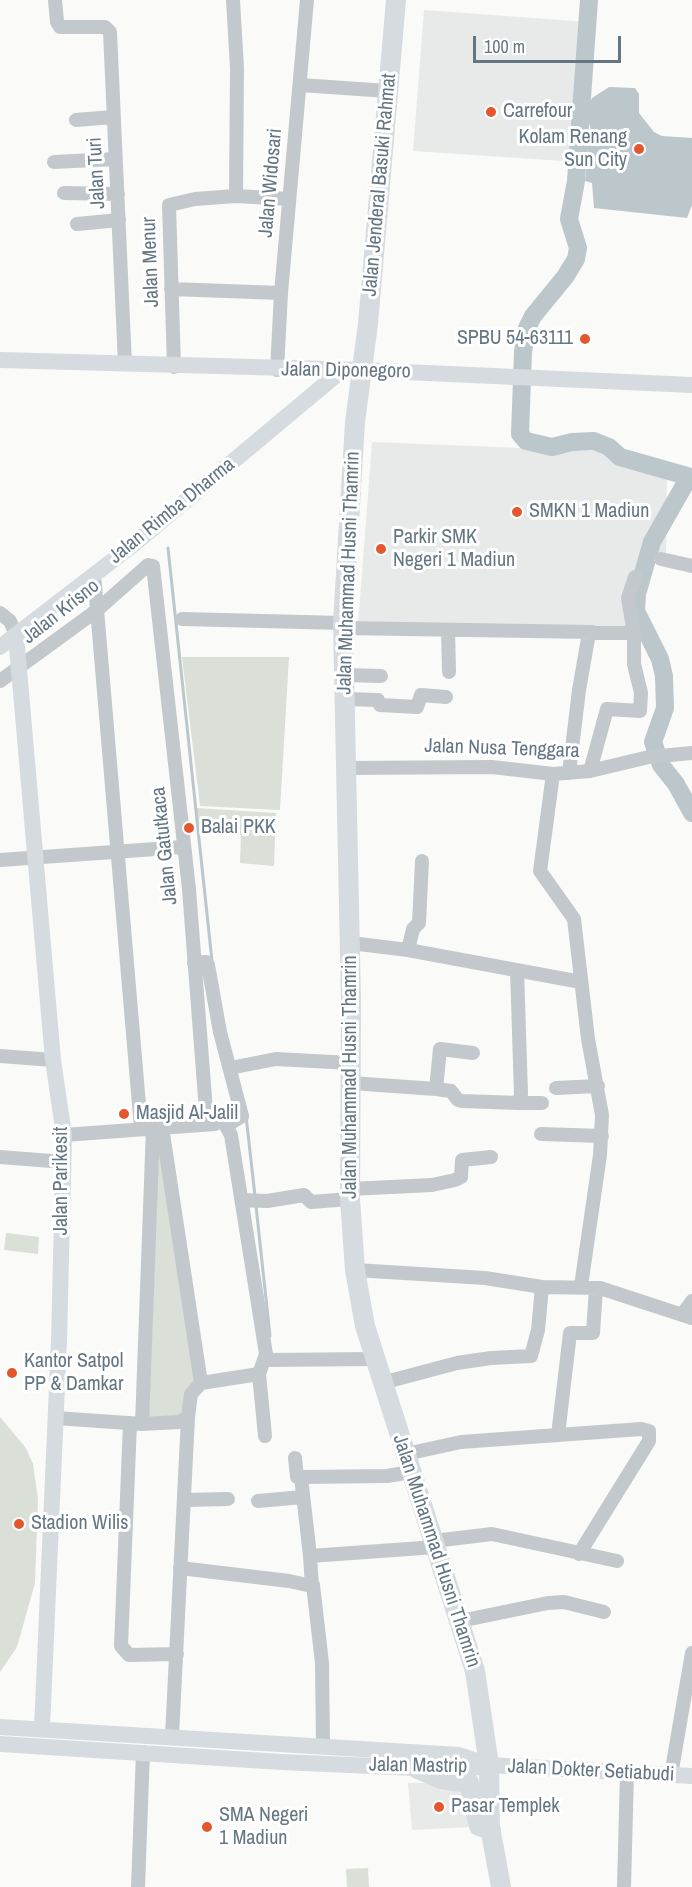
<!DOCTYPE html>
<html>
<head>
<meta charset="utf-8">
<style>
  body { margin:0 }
  #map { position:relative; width:692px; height:1887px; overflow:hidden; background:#fafaf8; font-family:"Archivo Narrow",sans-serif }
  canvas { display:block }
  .scale { position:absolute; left:473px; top:36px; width:148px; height:27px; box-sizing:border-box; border:3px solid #657683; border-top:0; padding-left:8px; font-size:18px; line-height:21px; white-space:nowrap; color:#657683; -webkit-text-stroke:4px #fff; paint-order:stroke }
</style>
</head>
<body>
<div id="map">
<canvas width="692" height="1887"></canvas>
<div class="scale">100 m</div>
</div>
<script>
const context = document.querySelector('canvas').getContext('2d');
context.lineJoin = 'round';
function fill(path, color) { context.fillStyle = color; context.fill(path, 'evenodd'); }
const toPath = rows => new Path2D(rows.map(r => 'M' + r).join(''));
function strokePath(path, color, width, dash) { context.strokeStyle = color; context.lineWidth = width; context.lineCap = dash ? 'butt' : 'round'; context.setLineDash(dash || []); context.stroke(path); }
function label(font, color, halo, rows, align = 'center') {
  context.font = font + ' "Archivo Narrow",sans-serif'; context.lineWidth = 6; context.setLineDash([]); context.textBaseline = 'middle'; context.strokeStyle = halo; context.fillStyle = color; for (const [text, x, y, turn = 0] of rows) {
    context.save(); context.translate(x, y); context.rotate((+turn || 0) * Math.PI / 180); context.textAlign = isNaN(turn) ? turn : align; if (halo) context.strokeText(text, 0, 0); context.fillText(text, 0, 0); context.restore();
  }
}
fill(toPath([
  [424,10,588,22,578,162,413,151],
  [372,442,620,452,667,468,666,557,636,568,627,629,358,625],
  [408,1783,460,1783,471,1827,412,1830]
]), '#e8e9e9');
fill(toPath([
  [182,657,289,657,280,810,200,806],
  [196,808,276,813,274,866,240,863,241,835,199,833],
  [163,1148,195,1379,187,1391,181,1416,146,1419,155,1149],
  [6,1233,39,1237,38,1254,4,1250],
  [0,1417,26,1448,33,1464,38,1499,35,1583,17,1647,0,1672],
  [368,1868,369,1887,347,1887,346,1869]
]), '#dadfd7');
fill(toPath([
  [609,87,635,88,639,94,639,113,654,132,662,136,692,138,692,205,687,218,594,208,592,183,585,181,588,154,586,145,582,142,583,130,591,130,586,112,592,98]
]), '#bbc7cb');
strokePath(toPath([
  [168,548,212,961],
  [246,1116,255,1196],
  [256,1206,270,1336]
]), '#bbc7cb', 3);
strokePath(toPath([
  [589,0,576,181,569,219,578,248,576,259,565,277,533,316,527,328,523,352,520,434,526,441,552,447,572,442,594,441,609,447,620,457,687,476,685,484,652,542,637,594,636,611,660,659,664,676,665,708,653,742,661,765,676,784,692,813]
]), '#bbc7cb', 18);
strokePath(toPath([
  [55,0,57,22,60,27,105,27,110,32,125,364],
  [233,0,237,68,236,196],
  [300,85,388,91],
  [76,120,113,117],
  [54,162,115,159],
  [64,193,118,194],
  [77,224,119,220],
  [171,289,281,293],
  [174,367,169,205,195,199,236,196,289,199],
  [277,370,281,293,307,0],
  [661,559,692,566],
  [94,574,141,1128],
  [0,613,10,621,16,635],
  [182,619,343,623],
  [343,628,592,632],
  [448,630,449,672],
  [634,633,628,598,635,577],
  [344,675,381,676],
  [0,681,96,611,148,565,153,566,189,889,207,1124],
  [344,699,378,700,380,705,417,707,421,695,446,697],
  [346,768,492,767,553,774,590,771,649,757,692,753],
  [569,773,579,690,589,633,634,633,634,664,641,693,640,711,607,709,590,771],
  [553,774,540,871,574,919,588,1039,602,1115,600,1155,581,1286],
  [0,860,184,847],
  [351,943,408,950,581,982],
  [408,950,413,929,419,923,422,861],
  [194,963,206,962,208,965,220,1032,242,1116,226,1126],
  [0,1056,53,1060],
  [230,1068,276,1059,351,1063],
  [351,1083,436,1089,440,1049,473,1053],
  [556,1088,598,1086],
  [436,1089,451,1091,458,1100,462,1101,519,1103,521,1094,517,970],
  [519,1103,542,1103],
  [162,1127,201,1383],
  [541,1134,602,1136],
  [64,1135,215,1124],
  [0,1157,64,1162],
  [350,1189,432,1185,455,1180,461,1177,462,1160,491,1157],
  [242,1200,267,1201,304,1195,311,1202,350,1199],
  [355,1270,485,1278,542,1287,600,1288,692,1318],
  [682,1315,692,1301],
  [266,1360,375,1359],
  [259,1374,265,1436],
  [382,1383,457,1363,491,1358,531,1356,538,1330,542,1287],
  [56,1418,142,1424,179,1422,188,1417],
  [130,1423,121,1646,129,1655,177,1654],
  [142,1424,153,1128],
  [558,1435,570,1333,593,1333,596,1288],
  [406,1454,461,1442,641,1429,649,1431,649,1441,579,1554],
  [295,1458,297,1477,301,1477,310,1556],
  [301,1477,387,1476,411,1472],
  [184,1500,228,1499],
  [258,1501,303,1497],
  [434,1541,492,1534,617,1561],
  [180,1568,289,1581,312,1586,310,1556,436,1547],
  [313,1585,322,1663,323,1747],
  [460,1621,548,1603,564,1602,604,1612],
  [172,1736,188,1417,191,1394,201,1383,259,1374,266,1354,231,1135,226,1126],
  [671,1775,692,1653],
  [138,1887,143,1752],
  [624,1887,627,1772]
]), '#c3c8cc', 14);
strokePath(toPath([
  [0,360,361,370,692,385],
  [16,635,53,1060,64,1135,59,1341,42,1728],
  [0,647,134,544,341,371],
  [0,1727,459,1755,486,1764],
  [0,1744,282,1762,461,1770,489,1765,692,1776]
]), '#d6dbdf', 16);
strokePath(toPath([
  [396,0,368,324,355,422,343,623,351,1002,350,1199,355,1270,365,1326,475,1671,489,1765,490,1827,501,1887],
  [416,1768,441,1779,469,1783,479,1826,491,1830]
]), '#d6dbdf', 20);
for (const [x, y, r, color] of [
  [491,112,6,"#e4572e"],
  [639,149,6,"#e4572e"],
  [585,339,6,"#e4572e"],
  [517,512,6,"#e4572e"],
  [381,549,6,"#e4572e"],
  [189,828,6,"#e4572e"],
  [124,1114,6,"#e4572e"],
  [12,1373,6,"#e4572e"],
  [19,1524,6,"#e4572e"],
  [439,1807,6,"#e4572e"],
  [207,1827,6,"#e4572e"]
]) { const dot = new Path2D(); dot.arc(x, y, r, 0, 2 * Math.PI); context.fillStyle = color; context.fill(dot); strokePath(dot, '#fff', 2); }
label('20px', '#657683', '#fff', [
  ["Carrefour",503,112],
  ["Kolam Renang",627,138,"right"],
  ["Sun City",627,161,"right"],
  ["SPBU 54-63111",573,339,"right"],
  ["SMKN 1 Madiun",529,512],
  ["Parkir SMK",393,538],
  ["Negeri 1 Madiun",393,561],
  ["Balai PKK",201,828],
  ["Masjid Al-Jalil",136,1114],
  ["Kantor Satpol",24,1362],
  ["PP & Damkar",24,1385],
  ["Stadion Wilis",31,1524],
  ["Pasar Templek",451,1807],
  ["SMA Negeri",219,1816],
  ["1 Madiun",219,1839]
], 'left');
label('20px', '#657683', '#fff', [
  ["Jalan Turi",97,173,-93],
  ["Jalan Widosari",271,183,-85],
  ["Jalan Jenderal Basuki Rahmat",380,185,-85],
  ["Jalan Menur",151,262,-92],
  ["Jalan Diponegoro",346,371,1],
  ["Jalan Rimba Dharma",172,511,-39],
  ["Jalan Muhammad Husni Thamrin",349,573,-88],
  ["Jalan Krisno",61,612,-38],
  ["Jalan Nusa Tenggara",502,749,2],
  ["Jalan Gatutkaca",165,846,-96],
  ["Jalan Muhammad Husni Thamrin",351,1077,-90],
  ["Jalan Parikesit",62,1181,-90],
  ["Jalan Muhammad Husni Thamrin",436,1551,72],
  ["Jalan Mastrip",418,1766,1],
  ["Jalan Dokter Setiabudi",591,1771,3]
]);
</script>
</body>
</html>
